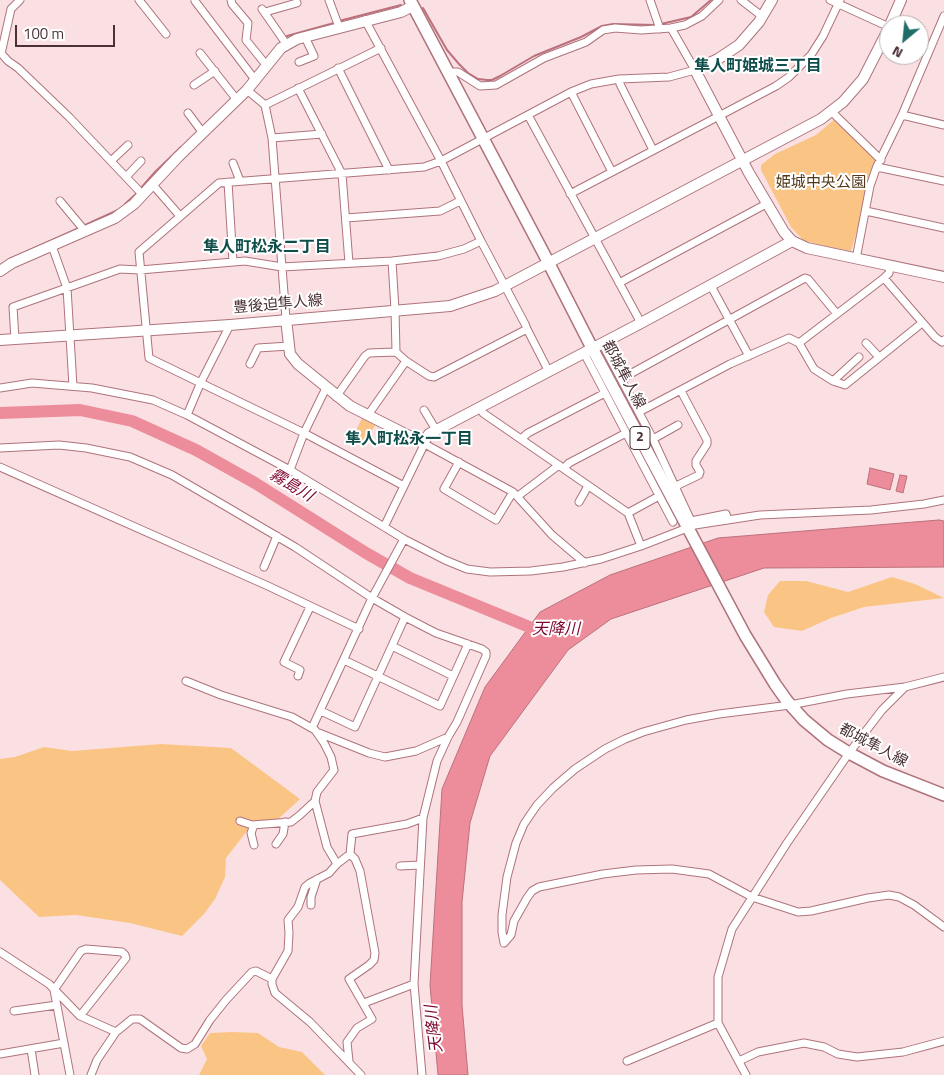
<!DOCTYPE html>
<html>
<head>
<meta charset="utf-8">
<style>
  body { margin:0 }
  #map { position:relative; width:944px; height:1075px; overflow:hidden; background:#fbe0e3; font-family:"Titillium Web",sans-serif }
  canvas { display:block }
  .north { position:absolute; left:879px; top:15px; width:50px; height:50px; box-sizing:border-box; background:#fff; border:1px solid #b7adae; border-radius:50%; rotate:208deg; font-size:14px; font-weight:700; line-height:20px; text-align:center; color:#4b3135 }
  .north::after { content:''; display:block; margin:auto; width:18px; height:22px; background:#206c69; clip-path:polygon(50% 0,100% 100%,50% 72%,0 100%) }
  .scale { position:absolute; left:15px; top:25px; width:100px; height:22px; box-sizing:border-box; border:2px solid #4b3135; border-top:0; padding-left:6px; font-size:15px; line-height:18px; white-space:nowrap; color:#4b3135; -webkit-text-stroke:4px #fff; paint-order:stroke }
</style>
</head>
<body>
<div id="map">
<canvas width="944" height="1075"></canvas>
<div class="north">N</div>
<div class="scale">100 m</div>
</div>
<script>
const context = document.querySelector('canvas').getContext('2d');
context.lineJoin = 'round';
function fill(path, color) { context.fillStyle = color; context.fill(path, 'evenodd'); }
const toPath = rows => new Path2D(rows.map(r => 'M' + r).join(''));
function strokePath(path, color, width, dash) { context.strokeStyle = color; context.lineWidth = width; context.lineCap = dash ? 'butt' : 'round'; context.setLineDash(dash || []); context.stroke(path); }
function label(font, color, halo, rows, align = 'center') {
  context.font = font + ' "Titillium Web","Noto Sans JP",sans-serif'; context.lineWidth = 4; context.setLineDash([]); context.textBaseline = 'middle'; context.strokeStyle = halo; context.fillStyle = color; for (const [text, x, y, turn = 0] of rows) {
    context.save(); context.translate(x, y); context.rotate((+turn || 0) * Math.PI / 180); context.textAlign = isNaN(turn) ? turn : align; if (halo) context.strokeText(text, 0, 0); context.fillText(text, 0, 0); context.restore();
  }
}
fill(toPath([
  [836,118,878,159,851,251,819,245,803,240,791,227,761,170,761,165,775,154,816,135],
  [362,418,375,425,364,445,352,439],
  [892,577,915,584,944,598,864,607,831,618,802,631,774,627,764,612,768,595,780,581,806,581,848,592],
  [161,744,231,748,300,799,276,821,247,831,226,858,225,877,215,899,204,914,182,936,130,923,76,915,39,917,0,880,0,759,15,757,44,747,72,751],
  [232,1032,258,1033,279,1047,302,1052,325,1075,199,1075,207,1059,201,1046,210,1033]
]), '#fac584');
const water = toPath([
  [870,468,894,474,890,490,867,484,870,468],
  [900,475,907,476,903,493,896,491,900,475],
  [939,520,944,521,944,567,764,568,611,619,568,650,490,756,470,823,462,902,462,1005,468,1075,438,1075,430,985,442,789,485,687,540,612,610,575,718,538,939,520]
]);
fill(water, '#ed8c9a');
strokePath(water, '#bc717c', 1);
strokePath(toPath([
  [423,8,447,50,459,64,468,73,478,79,487,80,492,80,500,76,534,56,581,37,602,26,613,24,656,25],
  [339,21,401,5],
  [661,24,691,17,711,0],
  [285,39,287,36,334,23],
  [141,188,155,172,181,147],
  [125,204,138,192],
  [83,226,118,210],
  [10,259,79,228]
]), '#bc717c', 2);
strokePath(toPath([
  [0,413,80,410,132,421,196,450,255,483,366,553,410,578,544,633]
]), '#ed8c9a', 12);
const street = toPath([
  [139,0,166,34],
  [231,0,232,4,248,23,246,40,267,66],
  [329,0,339,27],
  [650,0,660,29],
  [741,0,763,17],
  [830,0,889,27],
  [195,1,256,81],
  [262,9,287,45],
  [265,12,297,3],
  [0,52,8,61,18,68,69,117,143,195],
  [200,53,237,100],
  [1,54,11,9,20,0],
  [299,62,314,56,305,37],
  [338,68,389,170],
  [448,72,458,72,480,86,496,85,544,58,586,42,603,30,615,28,641,30,671,28,685,25,702,16,719,0],
  [619,79,620,84,653,150],
  [194,85,215,71],
  [298,88,342,174,349,263],
  [247,90,265,105,272,138,286,319],
  [571,92,612,172],
  [265,105,381,48],
  [832,112,881,160],
  [188,113,203,133],
  [528,115,641,323],
  [902,115,944,16],
  [272,138,322,134],
  [111,161,128,145],
  [233,163,240,181],
  [877,166,877,167,944,181],
  [126,177,141,161],
  [228,182,233,262],
  [153,185,180,216],
  [570,194,719,116,776,86,789,77,811,55,823,36,840,0],
  [60,201,85,231],
  [866,211,944,228],
  [346,218,440,211,460,201],
  [481,241,525,324,527,329],
  [52,246,67,288,73,386],
  [856,259,870,186,877,166,902,115,944,125],
  [392,261,395,310,396,352,406,361,429,376,434,377,527,329,548,370],
  [884,278,935,337,942,342,944,340],
  [619,283,768,203],
  [711,286,749,356],
  [15,339,13,307,120,269,140,270,245,261,282,267,392,261,438,256,464,249,481,241,441,161,365,20],
  [602,343,653,439,691,521,726,514,728,520],
  [799,343,814,369,833,381,845,385,922,323],
  [866,343,879,357],
  [584,353,673,522],
  [250,364,258,348,289,346],
  [621,379,805,278,808,279,837,314],
  [833,381,859,357],
  [0,388,32,383,92,388,153,400,187,415,290,470,404,539],
  [336,397,365,356,369,353,396,352],
  [480,408,483,413,628,513,641,546],
  [424,410,436,430],
  [639,412,730,364,789,338,799,343,884,278,889,273,890,266],
  [187,415,201,382,230,325],
  [368,415,406,361],
  [521,439,528,433,605,393],
  [653,439,678,425],
  [0,448,59,445,86,448,130,457,172,475,227,507,295,547,372,598,405,617,436,633,482,649,486,652,486,656,457,722,448,737,437,761,423,818,414,984,422,1075],
  [459,462,444,489,496,520,513,492],
  [0,467,268,586,359,629],
  [564,468,569,463,626,433],
  [290,470,304,433,326,388],
  [404,486,304,433,149,358,139,252,219,183,424,167,441,161,571,92,591,84,619,79,669,77,695,70,671,28],
  [674,487,699,475,700,472,696,465,696,461,707,444,707,440,681,391],
  [518,496,559,465],
  [579,502,588,486],
  [628,513,659,496],
  [384,527,423,447,423,443,513,492,552,535,585,563],
  [264,567,277,536],
  [392,646,453,676],
  [344,660,440,706,468,644],
  [298,676,300,670,284,662,310,607],
  [944,677,905,687,847,694,790,705,719,714,686,720,643,732,625,739,605,749,575,769,553,788,537,805,524,824,516,843,507,877,502,915,502,932,504,943,511,935,514,921,527,898,532,891,539,887,603,874,636,870,672,869,709,874,752,897,798,912,811,911,868,898,889,895,899,897,914,905,944,927],
  [186,681,221,695,292,717,315,730,324,743,331,757,334,770,317,792,315,801,327,847,337,864,329,873,310,883,305,887,298,907,288,920,289,933,288,951,272,979,272,984,275,993,310,1022,361,1075],
  [321,711,355,727,405,617],
  [312,728,372,598,404,539,445,560,467,569,490,572,531,571,563,567,601,559,641,546,695,525,760,515,871,510,924,504,944,500],
  [319,733,369,753,385,757,416,751,448,737],
  [240,821,252,825,291,822,300,815,315,801],
  [254,825,251,833,254,845],
  [276,844,283,834,285,822],
  [337,864,350,854],
  [400,866,420,865],
  [311,905,311,897,317,879],
  [0,952,49,984,80,1016,116,1032],
  [364,1003,414,984],
  [14,1011,57,1005],
  [31,1049,35,1075],
  [0,1054,64,1043],
  [349,1061,347,1042,357,1028,372,1019,349,979,369,965,374,960,375,953,360,871,355,859,350,854,352,834,407,824,423,818],
  [627,1061,718,1023],
  [739,1061,758,1052,804,1043,824,1047,838,1054,857,1057,903,1052,944,1041],
  [70,1075,54,990,81,951,86,949,122,952,125,955,126,958,80,1016],
  [91,1075,97,1060,116,1032,132,1019,140,1019,181,1048,187,1049,195,1044,210,1020,226,1000,252,972,256,971,272,979],
  [746,1075,718,1023,718,977,732,929,787,843,849,753,882,710,905,687]
]);
const secondary = toPath([
  [772,0,759,22,739,45,718,59,695,70,749,173,784,232,792,241,807,248,944,277],
  [890,25,901,0],
  [0,271,12,263,115,218,134,204,178,157,247,90,281,48,297,39,401,12,413,6],
  [286,319,290,354,298,364,350,406,423,443,429,434,641,323,792,241],
  [0,340,230,325,450,306,495,291,821,119,843,102,863,79,889,28]
]);
const primary = toPath([
  [410,0,543,252,592,348,745,635,775,684,787,701,804,720,828,740,849,753,883,771,944,795]
]);
strokePath(street, '#ae737b', 9);
strokePath(secondary, '#ae737b', 12);
strokePath(primary, '#ae737b', 14);
strokePath(street, '#fff', 7);
strokePath(secondary, '#fff', 10);
strokePath(primary, '#fff', 11);
for (const [x, y, w] of [
  [640,438,20]
]) { const box = new Path2D(); box.roundRect(x - w / 2, y - 11.5, w, 23, 4); context.fillStyle = '#fff'; context.fill(box); strokePath(box, '#4b3135', 1); }
label('bold 14px', '#4b3135', null, [
  ["2",640,438]
]);
label('15px', '#533919', '#fff', [
  ["姫城中央公園",821,183]
]);
label('15px', '#4b3135', '#fff', [
  ["豊後迫隼人線",278,305,-5],
  ["都城隼人線",623,375,62],
  ["都城隼人線",873,746,28]
]);
label('bold 16px', '#104e4b', '#fff', [
  ["隼人町姫城三丁目",758,67],
  ["隼人町松永二丁目",267,248],
  ["隼人町松永一丁目",409,440]
]);
label('italic 16px', '#7e062f', '#fff', [
  ["霧島川",291,486,31],
  ["天降川",556,630],
  ["天降川",435,1029,-97]
]);
</script>
</body>
</html>
